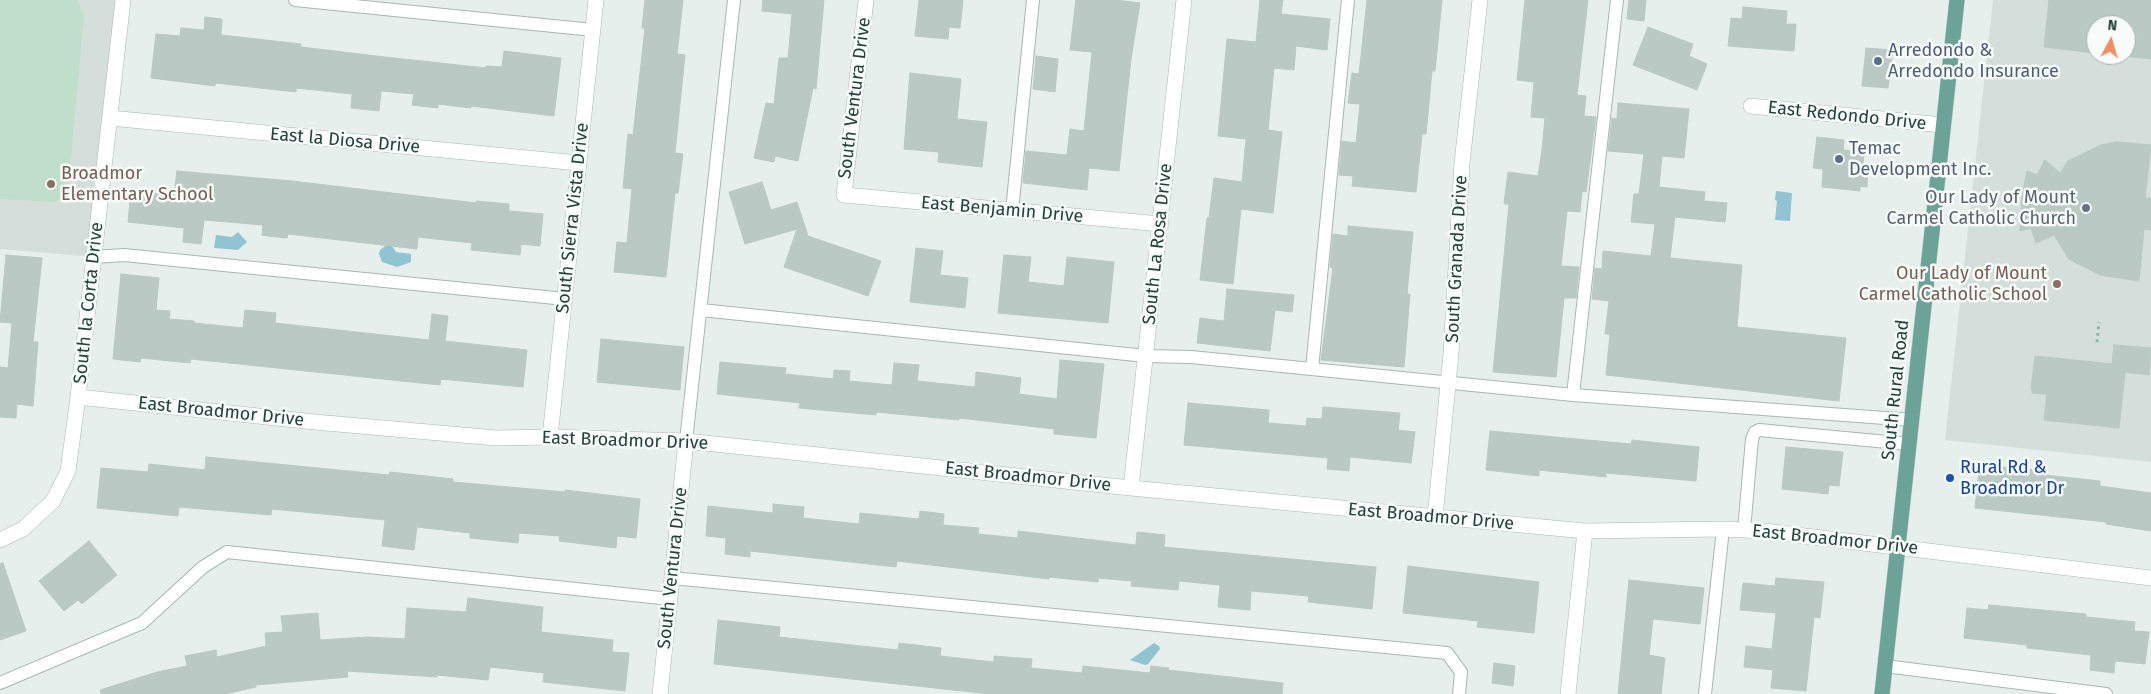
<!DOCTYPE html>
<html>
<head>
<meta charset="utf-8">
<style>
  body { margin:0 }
  #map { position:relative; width:2151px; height:694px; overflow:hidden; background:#e6efeb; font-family:"Fira Sans",sans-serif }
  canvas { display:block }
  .north { position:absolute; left:2086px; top:15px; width:50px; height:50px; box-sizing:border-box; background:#f7fbf9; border:1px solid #a3b1ad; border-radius:50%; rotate:6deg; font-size:14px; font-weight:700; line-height:20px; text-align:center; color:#25413b }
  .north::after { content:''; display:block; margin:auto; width:18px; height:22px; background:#ef8d64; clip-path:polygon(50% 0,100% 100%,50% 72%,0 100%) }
</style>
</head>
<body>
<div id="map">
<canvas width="2151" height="694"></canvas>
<div class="north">N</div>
</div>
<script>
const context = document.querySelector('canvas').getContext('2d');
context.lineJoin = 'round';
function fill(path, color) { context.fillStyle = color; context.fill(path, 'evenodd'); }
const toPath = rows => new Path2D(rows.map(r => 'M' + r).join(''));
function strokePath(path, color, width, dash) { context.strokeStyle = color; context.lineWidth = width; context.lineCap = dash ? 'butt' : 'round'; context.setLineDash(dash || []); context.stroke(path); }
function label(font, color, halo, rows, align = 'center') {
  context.font = font + ' "Fira Sans",sans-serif'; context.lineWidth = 5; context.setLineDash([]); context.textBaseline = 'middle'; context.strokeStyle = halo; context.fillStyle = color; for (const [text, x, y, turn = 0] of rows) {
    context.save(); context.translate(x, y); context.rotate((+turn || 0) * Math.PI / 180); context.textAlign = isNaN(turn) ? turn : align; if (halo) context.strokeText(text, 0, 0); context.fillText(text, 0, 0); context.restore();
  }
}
fill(toPath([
  [0,0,123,0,94,257,0,249],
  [1993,0,2151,0,2151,462,1945,440],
  [2096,25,2126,25,2126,55,2096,55]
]), '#d4deda');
fill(toPath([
  [0,0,77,0,84,16,69,179,65,192,56,202,0,199]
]), '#c0dfca');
fill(toPath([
  [1776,191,1792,193,1790,221,1775,220,1777,201,1775,200],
  [238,232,247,242,238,250,214,248,216,235,232,237],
  [385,246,392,246,396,252,411,254,411,262,397,267,382,262,379,254,380,250],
  [1154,643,1159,646,1160,649,1148,664,1145,665,1130,660]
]), '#90c4d2');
const building = toPath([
  [645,0,683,0,677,54,685,55,675,153,683,154,678,193,675,193,666,277,614,272,617,242,627,243,632,189,623,188,628,134,633,135,645,28,642,28,645,0],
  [763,0,824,0,816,89,813,88,798,161,775,156,774,162,754,158,766,103,774,104,779,58,788,58,792,14,762,11,763,0],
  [919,0,963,0,960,28,949,27,948,39,915,36,919,0],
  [1076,0,1115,0,1140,3,1131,59,1119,171,1089,168,1087,190,1023,183,1026,151,1067,155,1070,129,1084,131,1092,52,1070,50,1076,0],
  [1260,0,1283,0,1281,14,1330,19,1327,50,1296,46,1294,70,1274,68,1268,130,1282,132,1273,213,1241,209,1233,284,1200,280,1207,218,1209,218,1214,178,1242,182,1246,139,1218,136,1227,39,1256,42,1260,0],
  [1367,0,1442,0,1435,71,1432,71,1426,134,1422,134,1416,192,1352,186,1353,176,1339,175,1342,141,1356,143,1360,104,1348,103,1352,73,1359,74,1367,0],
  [1525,0,1588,0,1577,95,1586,96,1584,116,1596,117,1586,192,1582,191,1580,212,1567,211,1561,266,1579,267,1576,298,1564,298,1556,377,1493,372,1509,204,1504,204,1508,172,1538,176,1542,150,1545,118,1531,117,1534,82,1517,80,1525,0],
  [1629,0,1646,0,1644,21,1627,19,1629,0],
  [2049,0,2151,0,2151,59,2115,55,2126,55,2126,25,2096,25,2096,53,2044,47,2049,0],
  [1743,7,1787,11,1786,24,1796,24,1794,51,1728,46,1731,18,1742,19,1743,7],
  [205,17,222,19,221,35,301,44,301,47,385,57,486,68,486,66,502,67,504,51,561,58,554,116,471,106,471,108,438,104,438,108,412,105,414,94,381,91,379,111,351,108,352,94,296,88,296,92,215,83,215,86,151,78,156,34,180,36,181,28,204,30,205,17],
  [1648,27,1693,44,1689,56,1707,64,1697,90,1633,65,1648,27],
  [1866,48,1893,50,1888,88,1862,86,1866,48],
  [1036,56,1058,59,1055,92,1033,89,1036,56],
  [910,73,961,79,957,119,987,122,982,167,938,162,939,152,904,149,910,73],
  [1618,103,1689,109,1684,158,1662,156,1659,187,1705,192,1704,201,1727,203,1725,222,1675,217,1670,258,1742,265,1737,327,1846,338,1839,401,1606,375,1610,334,1605,334,1609,301,1592,299,1595,268,1602,269,1603,251,1651,256,1655,224,1631,222,1634,194,1639,194,1644,154,1608,151,1612,118,1617,119,1618,103],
  [1817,137,1844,140,1843,150,1864,152,1863,165,1868,166,1867,187,1860,186,1860,191,1822,187,1823,169,1813,168,1817,137],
  [2117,142,2151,145,2145,198,2151,198,2151,230,2144,229,2139,281,2100,275,2069,259,2054,235,2036,243,2031,228,2020,231,2022,197,2027,171,2037,175,2045,160,2060,173,2068,161,2101,145,2117,142],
  [177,171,292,181,476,203,476,201,509,204,509,211,543,214,540,246,521,244,520,255,471,250,472,243,418,237,417,249,288,234,287,238,268,236,262,235,263,225,204,220,201,244,183,242,184,228,128,222,131,191,174,195,177,171],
  [762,182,771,210,797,202,808,236,881,261,868,296,784,267,797,229,745,244,729,192,762,182],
  [1348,226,1413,232,1407,294,1410,294,1404,367,1321,360,1333,268,1330,267,1333,234,1348,236,1348,226],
  [916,248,943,251,940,275,968,278,965,308,910,302,916,248],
  [6,255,42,258,33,342,38,342,33,406,17,404,16,418,0,417,0,367,8,368,12,323,0,322,6,255],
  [1004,255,1031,257,1028,282,1064,286,1067,257,1114,262,1108,323,998,313,1004,255],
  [121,274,159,278,156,310,170,311,169,319,194,321,194,323,243,328,245,310,276,313,275,323,429,340,432,314,448,316,445,341,527,350,523,387,441,379,440,385,191,359,190,363,141,358,140,362,113,359,121,274],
  [1227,289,1294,295,1292,312,1275,310,1270,351,1197,343,1200,318,1224,321,1227,289],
  [601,339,684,347,680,390,597,382,601,339],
  [2114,345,2151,348,2149,375,2125,372,2119,428,2044,420,2047,394,2032,393,2032,389,2031,389,2035,356,2112,364,2114,345],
  [1060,360,1104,364,1096,438,1054,434,1054,429,959,418,959,420,876,412,876,415,799,408,800,403,717,394,720,362,786,368,785,374,833,379,834,370,850,371,849,381,892,385,894,363,919,365,917,381,975,387,976,372,1021,378,1019,394,1057,399,1060,360],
  [1188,403,1269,410,1268,423,1306,426,1307,418,1322,419,1323,407,1400,413,1398,430,1415,432,1411,463,1350,457,1349,471,1327,469,1328,458,1184,445,1188,403],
  [1490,431,1631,444,1632,440,1699,447,1696,481,1606,473,1606,477,1539,470,1539,476,1486,470,1490,431],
  [1786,447,1843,452,1839,486,1829,485,1828,494,1782,489,1786,447],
  [206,457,389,475,390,472,453,479,453,482,565,492,565,490,640,499,636,538,617,536,616,548,559,541,560,536,519,533,518,543,470,538,470,533,417,527,414,550,382,546,385,520,272,509,271,515,179,507,178,516,97,508,101,468,148,472,149,464,205,470,206,457],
  [2001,467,2037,470,2036,474,2100,481,2100,486,2151,493,2151,531,2106,524,2106,522,1975,508,1979,470,2001,472,2001,467],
  [773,504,804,507,803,518,859,524,860,513,919,519,920,511,944,514,943,525,979,528,978,534,1018,538,1018,531,1136,545,1137,532,1165,535,1164,547,1376,567,1372,609,1308,602,1309,596,1251,591,1250,610,1218,607,1220,585,1179,581,1178,590,1131,586,1132,581,1098,578,1098,582,1049,577,1049,579,897,561,896,567,750,551,750,557,725,554,726,538,706,536,708,506,773,513,773,504],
  [89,541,117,575,82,604,78,600,64,611,39,581,89,541],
  [3,563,26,631,0,640,0,564,3,563],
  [1408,566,1539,582,1534,633,1477,627,1478,621,1403,613,1408,566],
  [1776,578,1824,582,1820,618,1814,617,1806,691,1771,688,1773,670,1744,667,1746,646,1772,649,1776,613,1740,610,1743,583,1775,586,1776,578],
  [1629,580,1704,588,1700,624,1653,619,1649,655,1665,658,1661,694,1618,694,1629,580],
  [468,598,543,607,541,632,613,640,612,652,629,653,625,691,543,682,544,673,490,667,488,680,437,675,437,677,347,671,348,677,256,685,256,687,225,694,101,694,100,690,157,672,187,666,185,656,216,650,217,657,266,646,265,633,283,632,281,616,318,613,320,640,368,637,405,639,407,608,466,612,468,598],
  [1989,605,2086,614,2086,617,2135,622,2134,631,2149,632,2145,664,2115,661,2114,673,2090,670,2091,655,2027,648,2027,645,1964,638,1967,608,1988,610,1989,605],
  [718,620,780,627,779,637,898,650,899,643,941,648,940,656,994,662,994,656,1032,659,1031,668,1082,673,1083,666,1150,673,1151,666,1169,668,1168,670,1283,683,1282,694,990,694,714,664,718,620],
  [1494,663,1515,666,1513,686,1492,683,1494,663]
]);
fill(building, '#bbc9c4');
strokePath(building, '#b8c8c3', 1);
const lane = toPath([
  [295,0,593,30],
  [1012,211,1033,0],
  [94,257,124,255,565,299],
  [701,310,1146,356,1191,357,1573,395,1617,0],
  [1312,369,1348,0],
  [1573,395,1912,420],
  [686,441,734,0],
  [1744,530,1752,439,1755,432,1759,430,1909,444],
  [672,578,1447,653,1461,672,1459,694],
  [1885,666,2106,694],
  [0,683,142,623,203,567,227,552,670,599],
  [1705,694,1723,529]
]);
const street = toPath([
  [866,0,844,195,1161,224],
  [1751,106,1943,125],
  [110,118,579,163],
  [78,397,315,422,496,438,550,437,686,441,1131,488,1585,531,1723,529,1764,531,2151,578],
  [550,437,596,0],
  [1131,488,1184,0],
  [1435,517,1451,354,1462,163,1480,0],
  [0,540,23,529,53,501,68,471,78,397,123,0],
  [660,694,686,441],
  [1568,694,1585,531]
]);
const primary = toPath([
  [1882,694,1957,0]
]);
strokePath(lane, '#a8b7b3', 14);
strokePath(street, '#a8b7b3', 16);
strokePath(primary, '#c2cac8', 16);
strokePath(toPath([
  [2097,342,2099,322]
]), '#87b1a6', 3, [2.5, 4]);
strokePath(lane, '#fff', 12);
strokePath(street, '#fff', 15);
strokePath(primary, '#6ca398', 15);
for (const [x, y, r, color] of [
  [1878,61,5,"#5c6f8a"],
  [1839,159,5,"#5c6f8a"],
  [51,184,5,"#8d6e63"],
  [2086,208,5,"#6b7280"],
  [2057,284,5,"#8d6e63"],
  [1950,478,5,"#1a4fb4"]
]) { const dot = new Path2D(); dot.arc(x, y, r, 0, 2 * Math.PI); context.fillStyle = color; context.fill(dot); strokePath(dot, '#f7fbf9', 2); }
label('18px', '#4e5e75', '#f7fbf9', [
  ["Arredondo &",1888,51],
  ["Arredondo Insurance",1888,72],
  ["Temac",1849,149],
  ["Development Inc.",1849,170]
], 'left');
label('18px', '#25413b', '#f7fbf9', [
  ["South Ventura Drive",855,98,-83],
  ["East Redondo Drive",1847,116,6],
  ["East la Diosa Drive",345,141,5],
  ["East Benjamin Drive",1002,210,5],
  ["South Sierra Vista Drive",573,218,-84],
  ["South La Rosa Drive",1158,244,-84],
  ["South Granada Drive",1457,259,-87],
  ["South la Corta Drive",89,303,-84],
  ["South Rural Road",1896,390,-84],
  ["East Broadmor Drive",221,412,6],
  ["East Broadmor Drive",625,441,2],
  ["East Broadmor Drive",1028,477,6],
  ["East Broadmor Drive",1431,517,5],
  ["East Broadmor Drive",1835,540,6],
  ["South Ventura Drive",673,568,-84]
]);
label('18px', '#785e54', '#f7fbf9', [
  ["Broadmor",61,174],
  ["Elementary School",61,195],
  ["Our Lady of Mount",2047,274,"right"],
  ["Carmel Catholic School",2047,295,"right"]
], 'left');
label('18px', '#5b616d', '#f7fbf9', [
  ["Our Lady of Mount",2076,198],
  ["Carmel Catholic Church",2076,219]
], 'right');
label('18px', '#164399', '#f7fbf9', [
  ["Rural Rd &",1960,468],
  ["Broadmor Dr",1960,489]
], 'left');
</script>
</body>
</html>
